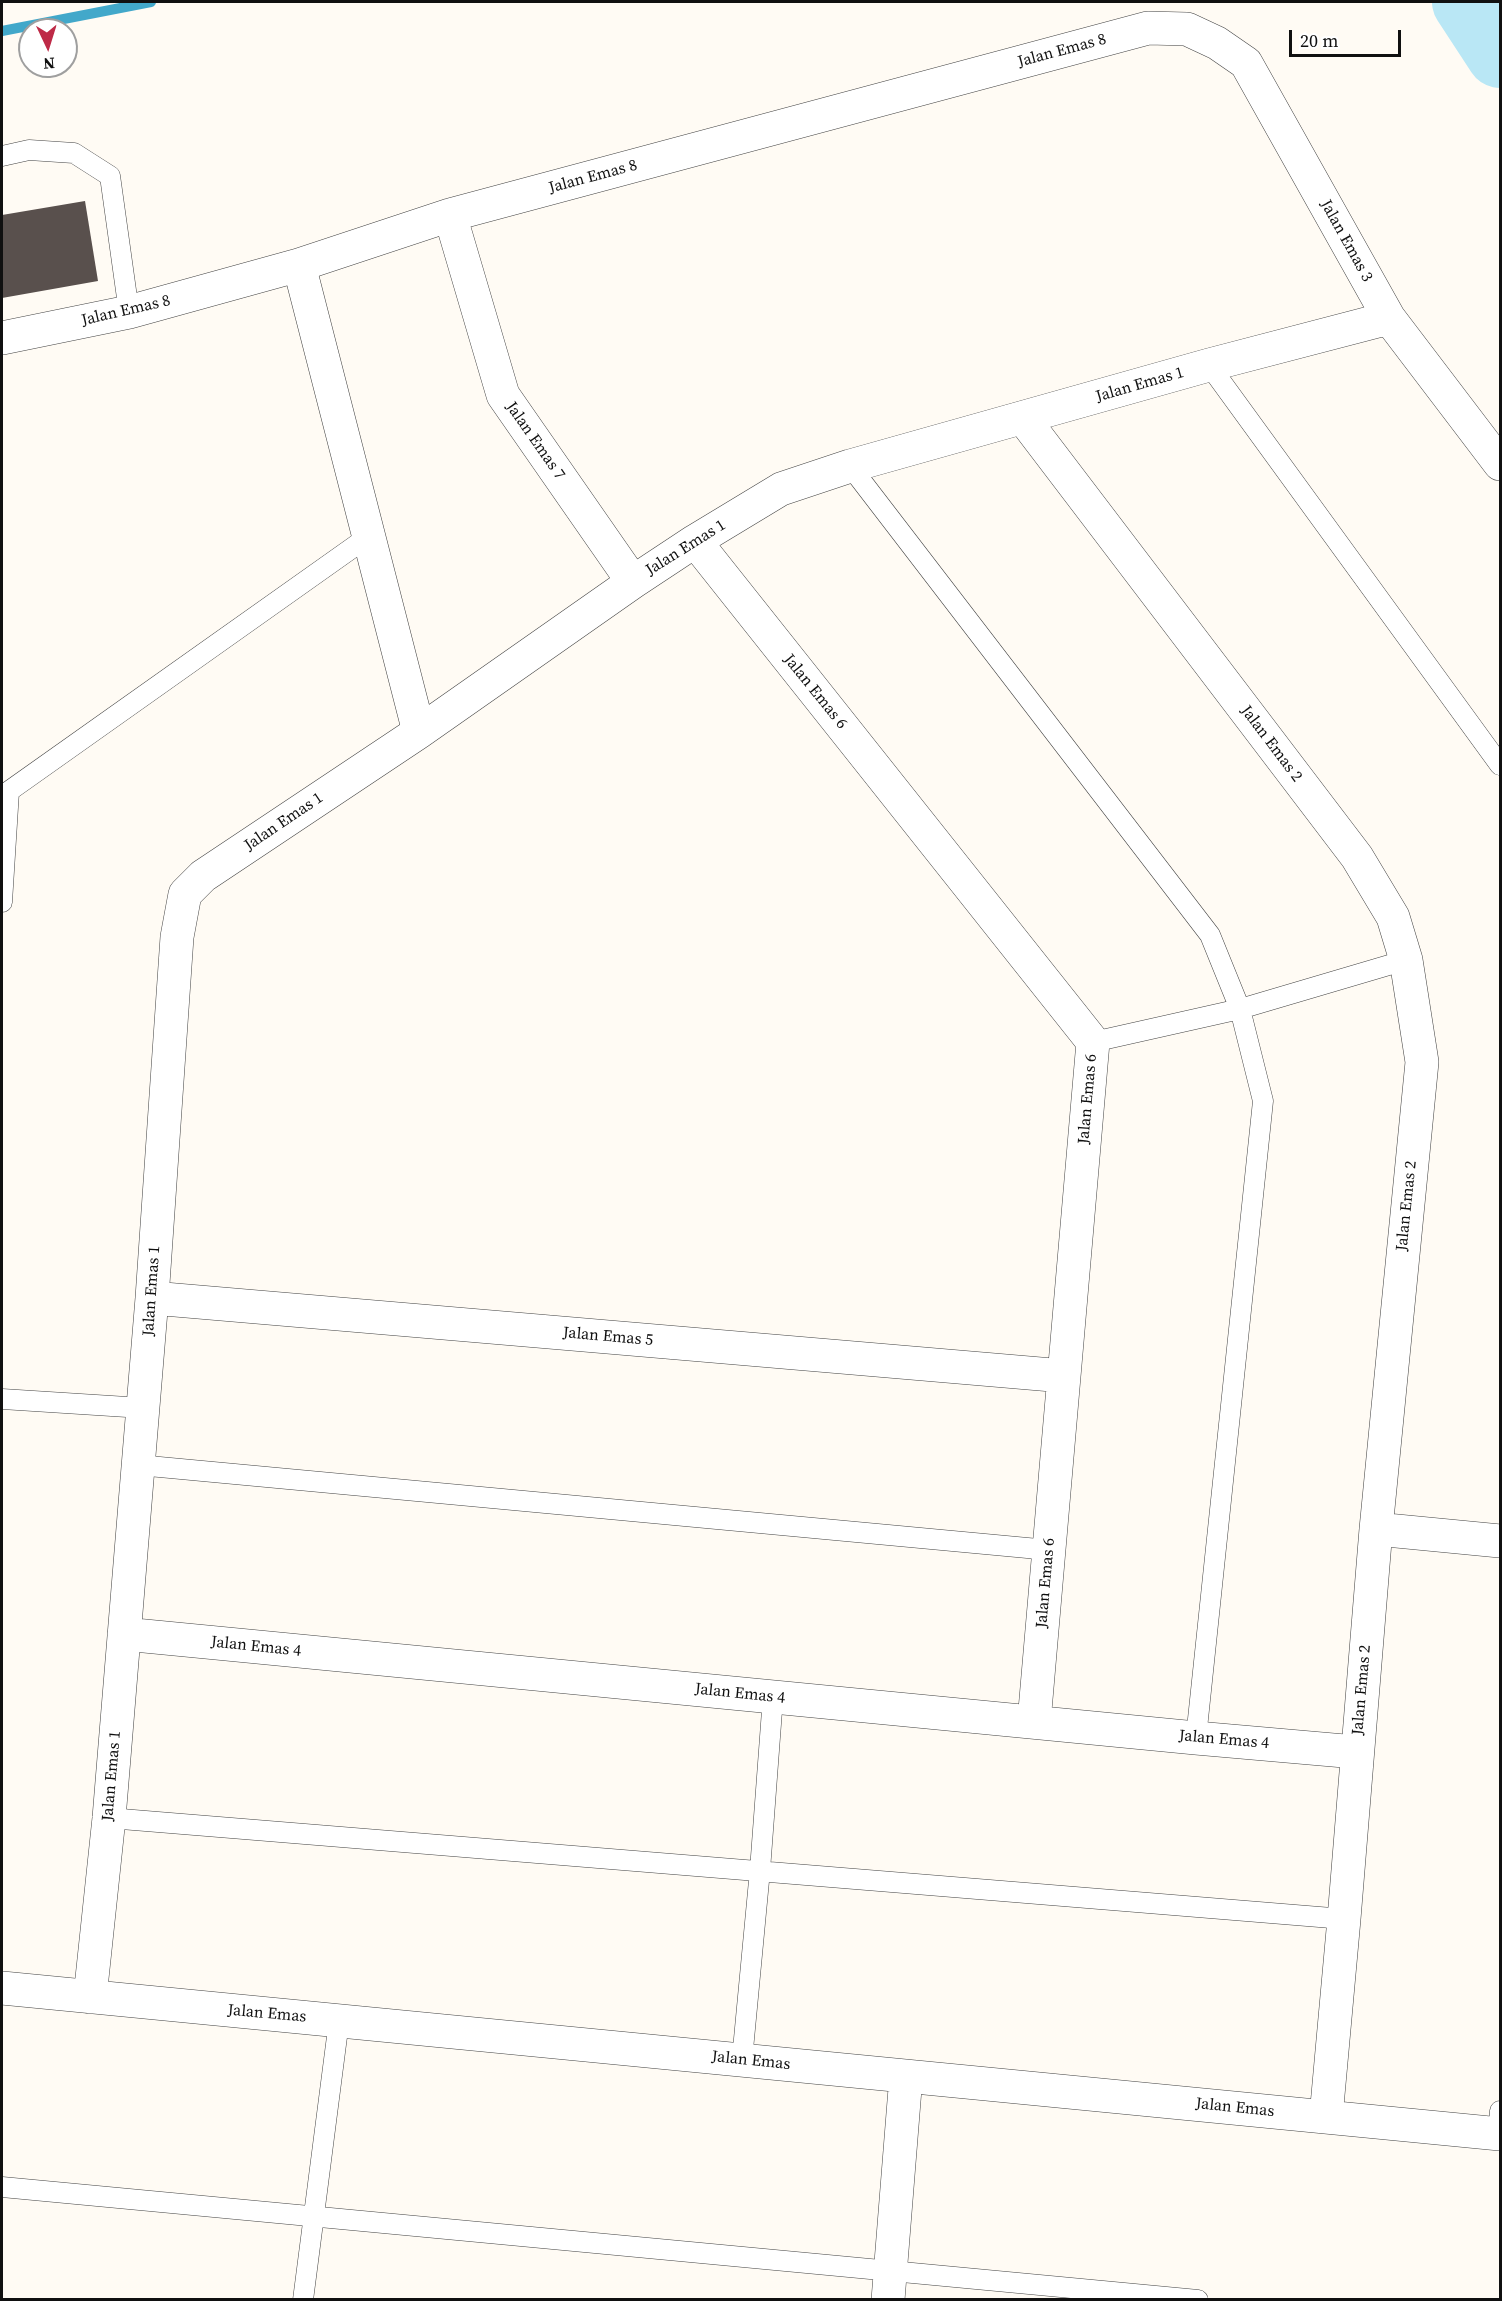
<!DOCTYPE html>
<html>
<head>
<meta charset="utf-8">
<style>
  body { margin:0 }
  #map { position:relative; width:1502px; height:2301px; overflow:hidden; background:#fffbf4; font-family:"Source Serif 4",serif }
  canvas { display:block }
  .frame { position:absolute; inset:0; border:3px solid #101010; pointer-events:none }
  .north { position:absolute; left:18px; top:18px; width:60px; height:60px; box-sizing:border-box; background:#fff; border:2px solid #9f9f9f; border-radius:50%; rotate:176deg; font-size:16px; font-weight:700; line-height:24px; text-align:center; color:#101010 }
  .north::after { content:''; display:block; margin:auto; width:21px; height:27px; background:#be2a47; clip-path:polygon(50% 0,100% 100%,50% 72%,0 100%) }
  .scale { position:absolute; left:1289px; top:30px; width:112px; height:27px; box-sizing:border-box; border:3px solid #101010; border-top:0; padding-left:8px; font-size:18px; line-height:21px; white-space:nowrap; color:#101010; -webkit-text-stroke:4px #fff; paint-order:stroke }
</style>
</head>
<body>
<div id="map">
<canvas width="1502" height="2301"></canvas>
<div class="frame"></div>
<div class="north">N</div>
<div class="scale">20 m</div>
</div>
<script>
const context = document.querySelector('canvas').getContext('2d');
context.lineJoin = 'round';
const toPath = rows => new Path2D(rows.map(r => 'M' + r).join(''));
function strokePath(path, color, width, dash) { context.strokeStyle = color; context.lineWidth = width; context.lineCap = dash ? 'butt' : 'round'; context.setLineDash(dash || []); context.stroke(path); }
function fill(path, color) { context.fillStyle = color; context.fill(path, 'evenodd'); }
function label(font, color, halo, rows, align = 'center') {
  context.font = font + ' "Source Serif 4",serif'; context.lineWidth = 6; context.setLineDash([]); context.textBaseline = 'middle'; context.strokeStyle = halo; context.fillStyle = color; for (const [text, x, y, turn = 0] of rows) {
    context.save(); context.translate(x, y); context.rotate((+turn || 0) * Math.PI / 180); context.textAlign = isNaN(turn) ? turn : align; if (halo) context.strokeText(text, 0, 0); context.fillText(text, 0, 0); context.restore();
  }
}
strokePath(toPath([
  [2,31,151,2]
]), '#42a8ca', 10);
strokePath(toPath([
  [1466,2,1500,54]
]), '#b9e7f5', 68);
fill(toPath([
  [85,201,98,281,2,298,2,215]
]), '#59504d');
const lane = toPath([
  [2,156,29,150,74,153,110,176,129,312],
  [1209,365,1500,765],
  [850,466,1210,935,1240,1009,1263,1101,1196,1738],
  [2,796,369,536],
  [2,902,9,791],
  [1093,1042,1240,1009,1406,960],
  [2,1399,143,1408],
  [138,1465,1049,1550],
  [109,1818,1344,1919],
  [742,2060,760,1870,773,1697],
  [1498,2134,1500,2111],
  [2,2187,1198,2300],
  [303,2300,339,2021]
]);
const street = toPath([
  [450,215,503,395,633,582],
  [299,265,419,732],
  [2,338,129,312,299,265,450,215,1148,28,1187,29,1217,43,1246,63,1389,318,1500,464],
  [1023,418,1357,857,1393,917,1406,960,1422,1062,1376,1529,1344,1919,1326,2117],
  [695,541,1093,1042,1034,1722],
  [152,1298,1064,1376],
  [1376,1529,1500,1541],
  [124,1634,1196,1738,1356,1752],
  [2,1988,1500,2134],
  [90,1997,109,1818,152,1298,177,937,185,894,203,876,419,732,633,582,695,541,781,489,850,466,1209,365,1389,318],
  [888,2300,906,2076]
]);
strokePath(lane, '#434343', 21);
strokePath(street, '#434343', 34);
strokePath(lane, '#fff', 20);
strokePath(street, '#fff', 33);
label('16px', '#101010', '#fff', [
  ["Jalan Emas 8",1062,51,-15],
  ["Jalan Emas 8",593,177,-15],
  ["Jalan Emas 3",1346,241,61],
  ["Jalan Emas 8",126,311,-13],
  ["Jalan Emas 1",1140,385,-16],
  ["Jalan Emas 7",535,441,55],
  ["Jalan Emas 1",686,548,-32],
  ["Jalan Emas 6",815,692,51],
  ["Jalan Emas 2",1271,744,53],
  ["Jalan Emas 1",284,822,-34],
  ["Jalan Emas 6",1088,1099,-85],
  ["Jalan Emas 2",1407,1206,-84],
  ["Jalan Emas 1",152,1291,-86],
  ["Jalan Emas 5",608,1337,5],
  ["Jalan Emas 6",1046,1583,-85],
  ["Jalan Emas 4",256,1647,6],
  ["Jalan Emas 2",1362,1690,-85],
  ["Jalan Emas 4",740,1694,6],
  ["Jalan Emas 4",1224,1740,5],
  ["Jalan Emas 1",112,1776,-85],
  ["Jalan Emas",267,2014,5],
  ["Jalan Emas",751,2061,6],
  ["Jalan Emas",1235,2108,6]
]);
</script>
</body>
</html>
